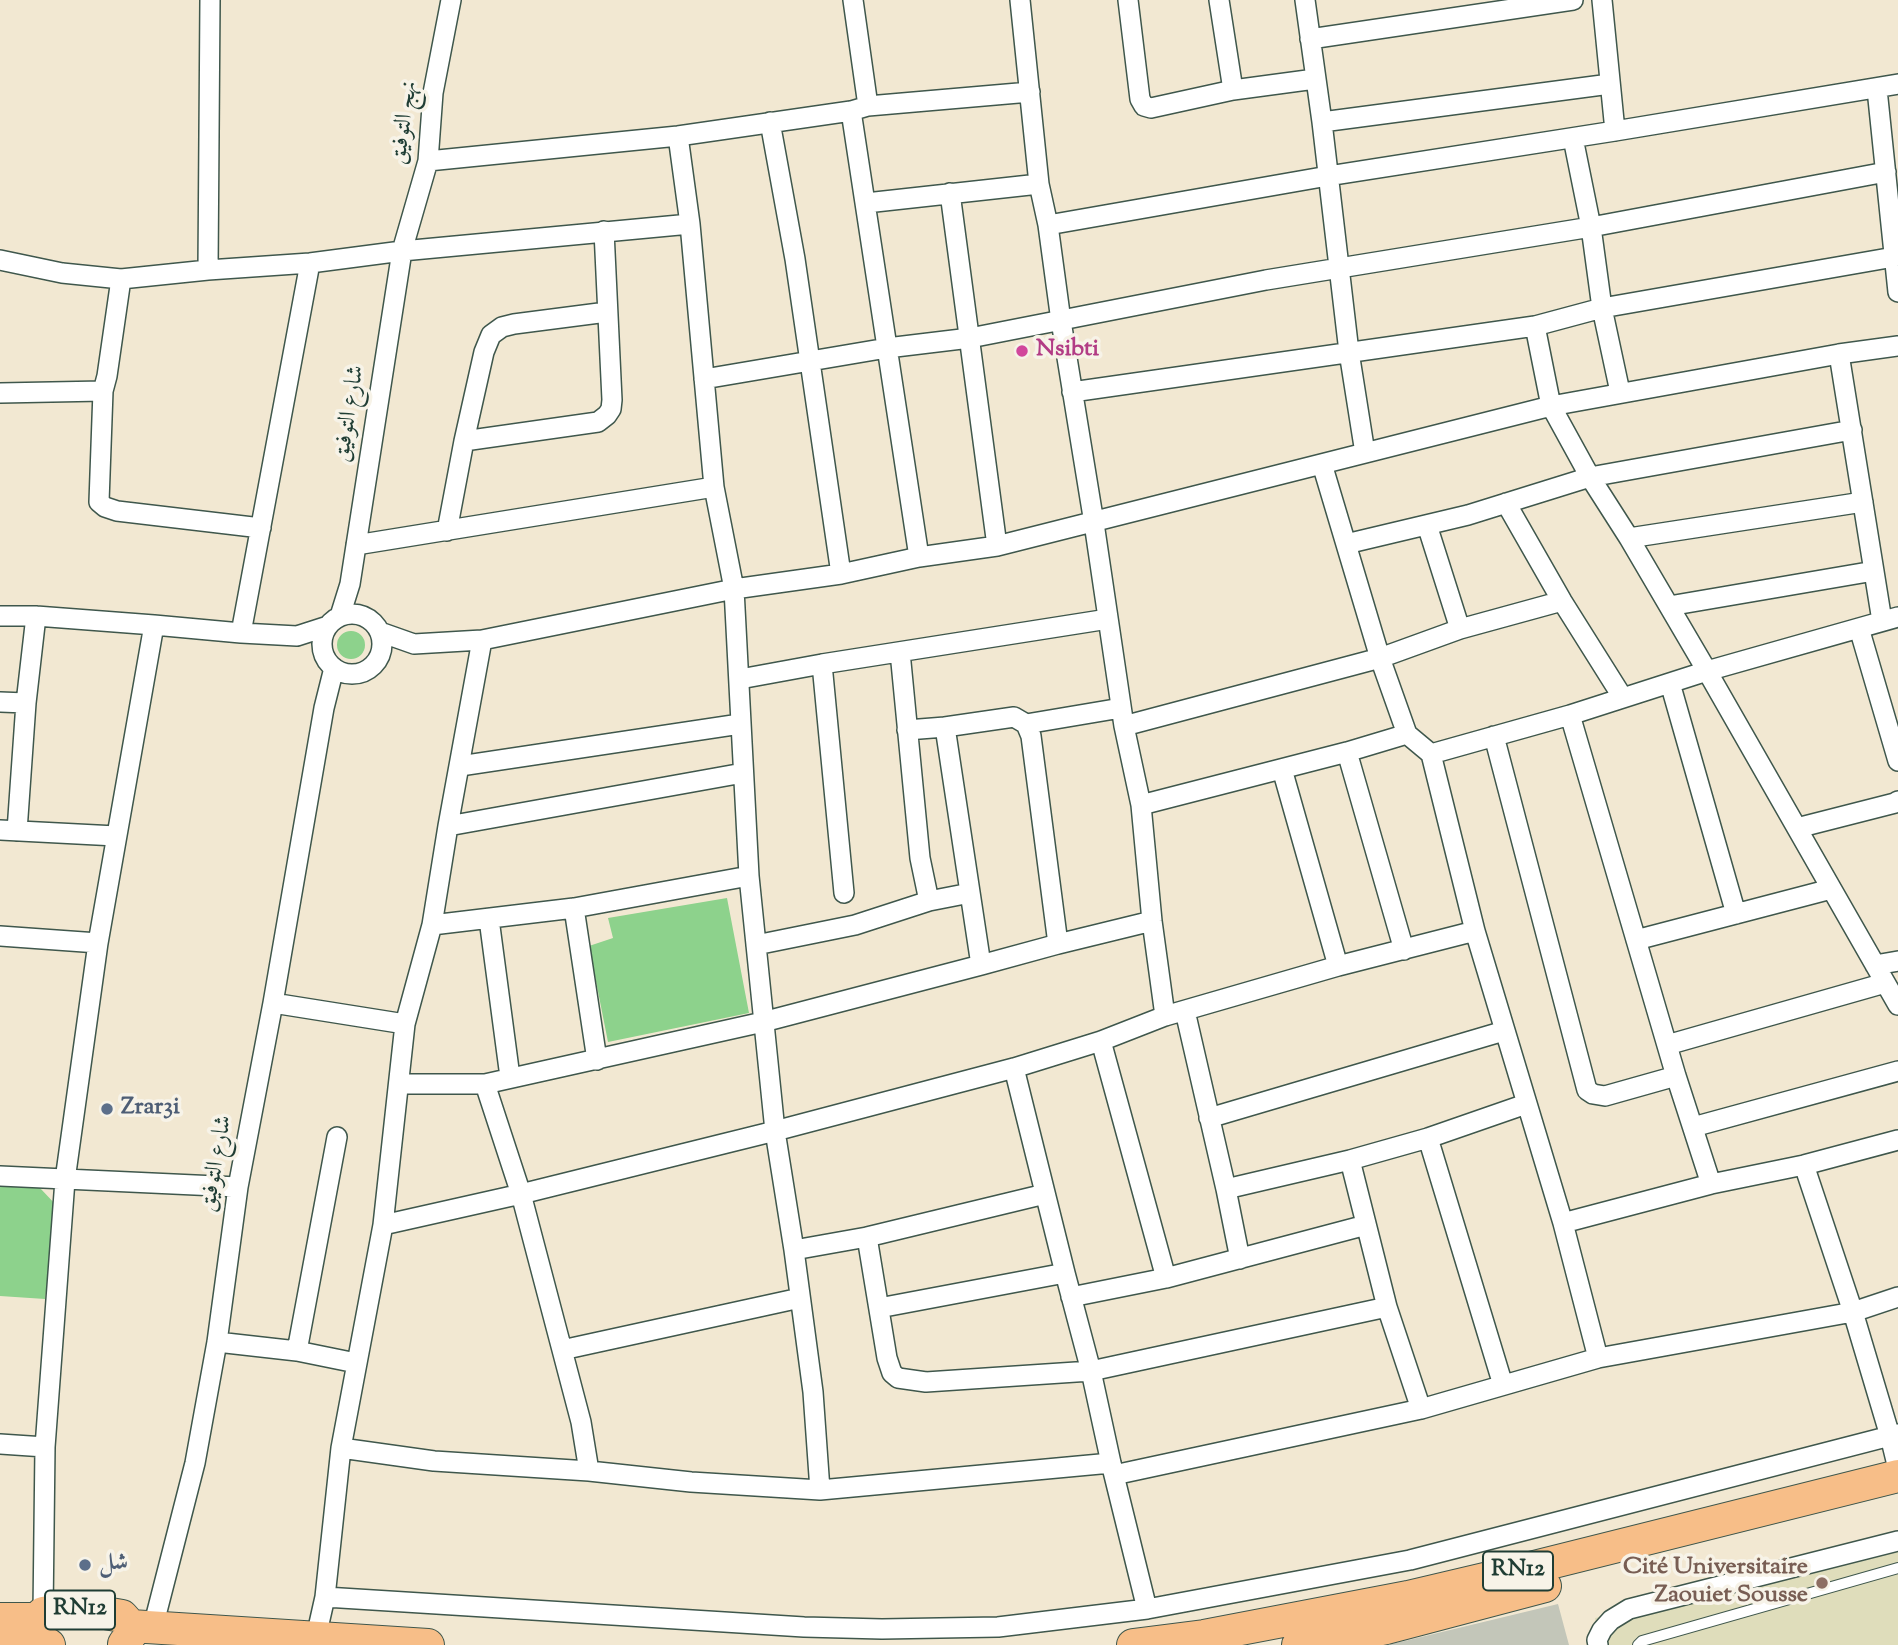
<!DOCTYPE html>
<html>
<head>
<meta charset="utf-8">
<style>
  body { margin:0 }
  canvas { display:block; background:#f2e8d2 }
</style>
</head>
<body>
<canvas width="1898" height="1645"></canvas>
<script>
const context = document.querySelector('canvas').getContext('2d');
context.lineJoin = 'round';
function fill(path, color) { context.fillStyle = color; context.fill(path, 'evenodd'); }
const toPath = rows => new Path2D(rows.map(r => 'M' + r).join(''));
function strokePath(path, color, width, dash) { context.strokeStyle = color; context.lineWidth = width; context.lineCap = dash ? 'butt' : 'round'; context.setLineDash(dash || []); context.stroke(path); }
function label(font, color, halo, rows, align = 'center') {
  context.font = font + ' "Sorts Mill Goudy",Amiri,serif'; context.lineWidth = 7; context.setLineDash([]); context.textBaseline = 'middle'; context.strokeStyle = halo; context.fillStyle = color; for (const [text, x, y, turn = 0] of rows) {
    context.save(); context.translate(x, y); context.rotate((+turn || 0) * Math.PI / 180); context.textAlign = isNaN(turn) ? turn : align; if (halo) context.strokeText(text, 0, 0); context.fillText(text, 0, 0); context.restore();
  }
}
fill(toPath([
  [1898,1547,1898,1645,1599,1645,1595,1618]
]), '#dfddbb');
fill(toPath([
  [1558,1604,1569,1645,1388,1645]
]), '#c3c6b9');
fill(toPath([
  '337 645a14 14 0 1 1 28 0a14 14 0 1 1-28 0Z',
  [727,898,749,1013,608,1042,589,946,613,938,608,918],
  [0,1185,40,1188,57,1206,45,1299,0,1296]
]), '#8dd28c');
const service = toPath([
  [1638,1645,1642,1641,1898,1568]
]);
const minor = toPath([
  [853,0,868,106],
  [1020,0,1039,184,1048,225,1061,321,1094,523,1124,726,1141,805,1152,921,1165,1016],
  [1128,0,1140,99,1144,106,1151,108,1233,90,1315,79],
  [1219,0,1233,90],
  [1305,0,1322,122,1349,352,1365,453],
  [1602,0,1615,131],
  [1310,39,1573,0],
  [1877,89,1898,292],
  [851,111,919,557],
  [770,122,795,259,841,574],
  [1322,122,1610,84],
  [678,136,690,224,714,487,734,589,749,876,775,1131,794,1250,813,1392,820,1490],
  [1573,138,1591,227,1602,308,1620,392],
  [428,161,678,136,851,111,868,106,1030,92],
  [950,193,997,546],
  [866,203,1039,184],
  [1048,225,1328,176,1615,131,1898,84],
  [0,260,62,273,121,279,208,270,310,263,402,251,690,224],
  [208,270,210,0],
  [121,279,107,376,103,391,99,502,105,507,117,511,261,528],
  [1535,326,1551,406,1590,477,1629,538,1707,671,1898,1005],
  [1839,354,1882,621],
  [704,379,887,348,970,338,1266,280,1591,227,1886,172],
  [1072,392,1535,326,1602,308,1894,257],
  [0,393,103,391],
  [464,441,598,422,607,415,611,409,612,400,604,231],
  [1322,464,1380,658,1407,734,1431,754,1475,931,1563,1223,1598,1358],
  [1506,503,1562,601,1623,698],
  [1427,525,1460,629],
  [447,531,464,441,484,352,491,335,502,327,514,324,607,312],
  [1629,538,1863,502],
  [1346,544,1468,515,1590,477,1852,430],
  [356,545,714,487],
  [1669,606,1874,571],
  '322 644a30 30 0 1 1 60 0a30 30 0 1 1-60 0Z',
  [0,616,36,616,154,625],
  [340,616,350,584,402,251,428,161,433,93,451,0],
  [1859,628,1898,761],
  [380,632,414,644,482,640,734,589,841,574,919,557,997,546,1551,406,1839,354,1898,346],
  [241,633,310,263],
  [900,652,920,858,929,901,970,893],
  [822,664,844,893],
  [740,679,822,664,1108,619],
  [1670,683,1736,914],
  [0,702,26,703],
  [1570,715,1676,1076,1711,1184],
  [1026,724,1121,708],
  [1124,726,1380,658,1460,629,1562,601],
  [945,727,981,965],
  [907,730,945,727,1014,717,1026,724,1031,736,1058,944],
  [1494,736,1587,1090,1593,1094,1605,1096,1676,1076],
  [1347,752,1404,950],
  [1431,754,1570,715,1707,671,1898,617],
  [460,766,740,724],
  [1282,769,1338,966],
  [1141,805,1347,752,1407,734],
  [448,826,743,773],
  [1797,828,1895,803,1898,801],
  [0,830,116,836],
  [17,831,26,703,36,616],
  [574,908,597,1060],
  [489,919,510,1077],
  [432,925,574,908,749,876],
  [0,936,98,943],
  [1636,940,1831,889],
  [756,945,855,925,929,901],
  [1875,965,1898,961],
  [273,1003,405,1024],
  [1185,1011,1226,1189],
  [1101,1041,1166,1278],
  [1667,1045,1885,983],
  [1014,1068,1065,1273,1091,1371,1111,1463,1147,1609],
  [400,1084,485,1084,763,1022,981,965,1058,944,1152,921],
  [485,1084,521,1194,581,1422,589,1471],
  [1209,1118,1504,1031],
  [1693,1127,1898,1071],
  [1428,1138,1503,1385],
  [1350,1160,1387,1307,1421,1409],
  [1804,1165,1853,1312,1890,1436,1898,1469],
  [0,1176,238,1187],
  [1045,1194,867,1237,887,1358,892,1373,898,1378,926,1382,1091,1371,1387,1307],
  [1563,1223,1711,1184,1804,1165,1898,1140],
  [383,1225,521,1194,775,1131,1014,1068,1101,1041,1165,1016,1338,966,1475,931],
  [794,1250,867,1237],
  [1240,1259,1226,1189,1350,1160,1428,1138,1526,1104],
  [1071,1297,1166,1278,1366,1225],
  [879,1308,1065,1273],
  [217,1342,297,1351,356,1363],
  [562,1350,800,1298],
  [297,1351,337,1137],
  [0,1444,45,1447],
  [341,1448,434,1461,589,1471,691,1482,820,1490,1111,1463],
  [1114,1475,1421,1409,1598,1358,1853,1312,1898,1297],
  [325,1597,804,1627,882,1629,998,1627,1147,1609,1410,1560,1898,1434],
  [43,1613,45,1447,65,1180,98,943,154,625,241,633,297,636,328,626],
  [153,1627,195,1463,217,1342,238,1187,273,1003,324,708,334,668],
  [316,1637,325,1597,341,1448,383,1225,405,1024,432,925,448,826,482,640],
  [1598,1645,1597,1640,1602,1630,1611,1620,1629,1609,1898,1541]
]);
const trunk = toPath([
  [0,1619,37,1619],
  [131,1626,428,1645],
  [0,1645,47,1644],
  [49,1645,40,1639,37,1633,35,1625,37,1619,43,1613,60,1610,88,1610,122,1616,131,1626,131,1634,124,1644],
  [1133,1645,1204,1636,1408,1597,1514,1572,1898,1476],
  [1298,1645,1327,1641,1386,1628,1545,1586]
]);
strokePath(service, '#3f574c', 12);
strokePath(minor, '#3f574c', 22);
strokePath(trunk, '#3f574c', 34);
strokePath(service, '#fff', 10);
strokePath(minor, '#fff', 19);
strokePath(trunk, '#f7be88', 32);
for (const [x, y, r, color] of [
  [1022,351,7,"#d1479c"],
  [107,1109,7,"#5c6f8a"],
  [85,1565,7,"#5c6f8a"],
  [1822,1583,7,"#8d6e63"]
]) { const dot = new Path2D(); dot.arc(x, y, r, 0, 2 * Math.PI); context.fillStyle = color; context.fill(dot); strokePath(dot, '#f7f3e8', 2.5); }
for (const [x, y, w] of [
  [1518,1571,70],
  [80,1610,70]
]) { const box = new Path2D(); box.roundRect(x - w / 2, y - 19.5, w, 39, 5); context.fillStyle = '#f7f3e8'; context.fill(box); strokePath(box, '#1f3d34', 2); }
label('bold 23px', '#1f3d34', null, [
  ["RN12",1518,1571],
  ["RN12",80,1610]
]);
label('24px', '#1f3d34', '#f7f3e8', [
  ["نهج التوفيق",406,123,-82],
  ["شارع التوفيق",351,414,-81],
  ["شارع التوفيق",218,1164,-80]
]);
label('bold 24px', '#b23c85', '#f7f3e8', [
  ["Nsibti",1036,351]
], 'left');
label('bold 24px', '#4e5e75', '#f7f3e8', [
  ["Zrar3i",121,1109],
  ["شل",99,1565]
], 'left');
label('bold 24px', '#785e54', '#f7f3e8', [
  ["Cité Universitaire",1808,1569],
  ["Zaouiet Sousse",1808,1597]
], 'right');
</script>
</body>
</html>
